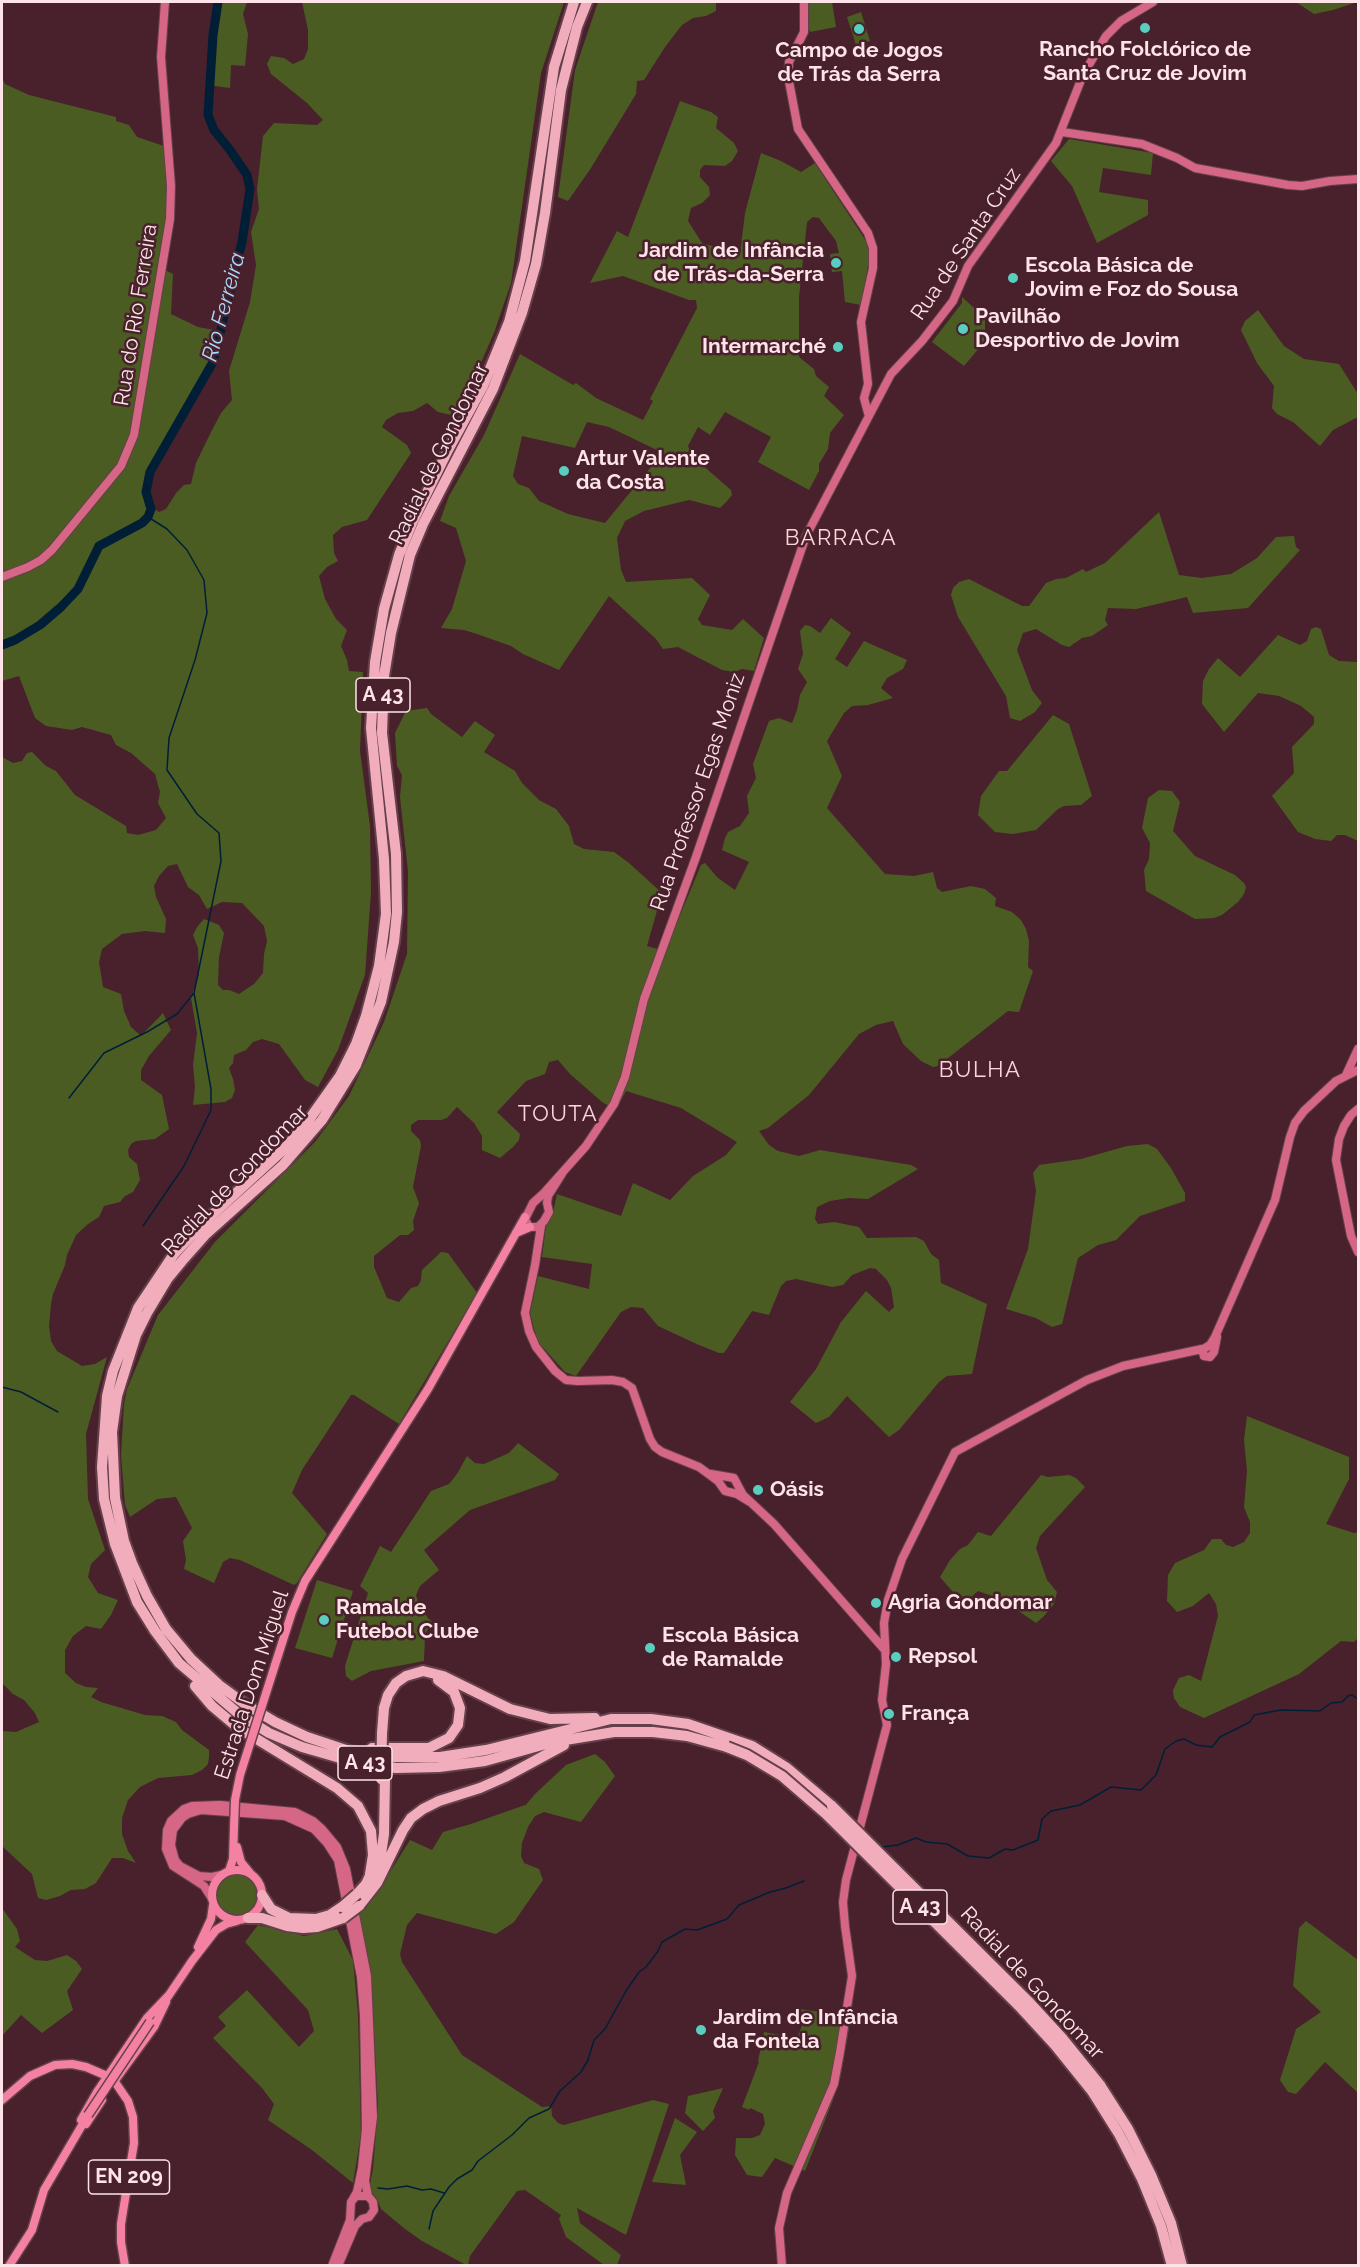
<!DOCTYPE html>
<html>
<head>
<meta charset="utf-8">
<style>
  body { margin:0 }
  #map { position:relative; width:1360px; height:2267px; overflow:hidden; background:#48212c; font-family:Raleway,sans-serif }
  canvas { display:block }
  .frame { position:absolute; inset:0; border:3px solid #fee3e9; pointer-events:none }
</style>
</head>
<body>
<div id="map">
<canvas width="1360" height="2267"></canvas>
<div class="frame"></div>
</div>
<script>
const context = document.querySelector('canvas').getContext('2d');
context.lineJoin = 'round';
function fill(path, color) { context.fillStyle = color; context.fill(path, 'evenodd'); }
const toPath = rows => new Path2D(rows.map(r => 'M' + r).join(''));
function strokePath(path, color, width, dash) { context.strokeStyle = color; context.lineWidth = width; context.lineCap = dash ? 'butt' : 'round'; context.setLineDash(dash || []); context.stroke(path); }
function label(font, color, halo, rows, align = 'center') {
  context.font = font + ' Raleway,sans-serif'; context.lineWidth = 5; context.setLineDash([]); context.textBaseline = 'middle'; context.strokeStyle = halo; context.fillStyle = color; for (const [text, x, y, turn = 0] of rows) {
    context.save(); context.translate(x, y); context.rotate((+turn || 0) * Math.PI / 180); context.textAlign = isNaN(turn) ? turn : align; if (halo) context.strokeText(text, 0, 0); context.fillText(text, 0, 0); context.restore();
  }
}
fill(toPath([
  [217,2,247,2,243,14,248,34,245,66,231,65,230,88,208,85],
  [302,2,564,2,541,73,511,283,494,333,468,392,455,416,438,412,427,403,413,411,398,413,386,420,382,427,407,445,411,453,367,520,342,527,333,535,334,553,338,561,327,567,319,576,325,599,336,619,347,630,341,646,347,660,349,671,363,672,360,751,370,826,371,892,365,975,338,1050,318,1087,305,1080,279,1044,262,1039,253,1042,246,1050,234,1055,233,1063,229,1068,233,1079,235,1090,232,1098,225,1102,193,1105,195,1087,193,1065,197,1033,191,998,199,975,198,948,193,935,197,927,204,919,219,925,224,933,219,957,218,985,223,990,229,990,239,994,254,984,263,973,264,954,267,941,264,926,242,903,222,902,207,909,199,895,188,887,177,864,168,866,159,876,154,886,156,897,166,919,165,933,145,931,122,934,102,949,99,962,103,987,121,994,124,1011,131,1027,141,1036,163,1013,171,1030,149,1056,141,1070,141,1080,162,1095,169,1129,155,1139,136,1141,131,1144,128,1150,129,1157,137,1164,140,1180,133,1192,125,1196,120,1202,104,1206,99,1217,88,1224,76,1235,67,1255,65,1265,53,1294,51,1304,49,1326,51,1341,57,1351,82,1366,95,1364,107,1357,86,1434,88,1499,105,1550,91,1564,88,1577,98,1593,118,1600,111,1615,101,1629,86,1626,73,1636,65,1650,65,1673,76,1683,86,1687,98,1688,91,1697,101,1702,145,1715,162,1716,176,1722,182,1730,209,1750,209,1757,208,1764,202,1770,192,1775,158,1778,140,1787,128,1800,122,1818,122,1834,128,1851,136,1863,123,1858,112,1858,96,1883,85,1889,71,1890,60,1896,46,1900,38,1898,32,1874,2,1846,2,1731,16,1732,39,1722,35,1713,24,1700,13,1694,2,1683,2,757,13,763,22,761,27,753,32,752,46,766,56,771,75,795,126,826,127,833,138,835,156,830,166,818,158,803,160,792,155,774,131,753,116,745,111,735,82,727,72,730,46,726,35,718,19,676,2,681,2,78,5,84,29,95,116,117,116,121,129,125,137,137,167,147,165,152,165,172,169,209,159,267,173,274,171,314,198,327,214,330,223,335,205,378,197,389,197,398,185,418,170,438,159,461,152,466,147,479,148,491,153,508,159,512,166,509,176,493,184,485,191,484,196,463,211,432,221,413,232,400,229,371,250,302,256,265,251,232,259,209,257,189,263,136,274,123,317,125,323,120,307,103,271,74,267,64,271,56,284,58,293,64,304,59,308,49,308,30],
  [598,2,716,2,716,11,706,16,693,18,682,25,665,47,644,80,637,81,636,94,591,168,568,201,558,197,575,70],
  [807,2,832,2,836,27,810,32,807,24],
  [1296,2,1357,2,1333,10,1314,14],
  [861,12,870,41,856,45,847,17],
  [680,101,711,112,718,117,716,128,734,143,738,151,732,161,725,166,704,165,700,170,700,177,709,187,710,195,702,203,691,208,688,221,702,243,740,254,745,213,761,153,781,161,801,172,815,163,866,241,870,255,861,305,845,302,842,271,832,272,830,254,839,253,836,241,819,218,813,217,807,222,799,297,799,357,814,369,816,376,829,387,824,396,844,415,830,433,828,449,819,464,819,471,809,490,758,462,771,437,725,412,710,435,698,427,688,446,693,457,731,490,732,495,727,501,720,508,689,500,644,511,625,521,617,538,621,570,626,582,692,578,710,595,698,619,702,625,732,630,743,619,764,638,754,671,742,669,734,672,722,670,678,647,663,649,656,639,609,596,559,670,523,654,511,646,477,634,464,630,441,628,452,609,466,561,456,528,440,521,449,496,484,435,520,354,573,385,576,383,596,398,643,420,653,401,650,399,697,308,696,300,689,300,623,276,590,283,617,231,628,237],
  [587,422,609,427,659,451,660,456,605,523,568,514,539,501,529,488,518,484,513,476,522,436,575,448],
  [1069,139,1153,153,1151,175,1103,168,1099,192,1148,200,1148,215,1097,243,1072,186,1051,161],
  [962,297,985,318,985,341,964,366,932,342,962,303],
  [1258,310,1284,346,1304,359,1339,364,1358,394,1358,417,1333,430,1320,446,1293,422,1277,414,1272,408,1274,386,1257,363,1241,330,1245,321],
  [1159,512,1179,575,1202,578,1231,574,1257,558,1276,537,1294,536,1296,547,1300,550,1248,608,1193,613,1187,597,1136,609,1108,608,1105,620,1108,625,1092,636,1082,638,1069,647,1062,645,1036,629,1023,633,1017,650,1032,690,1042,703,1035,712,1020,721,1010,718,1006,696,958,617,951,595,953,588,959,582,969,579,1022,606,1029,606,1046,583,1056,579,1066,578,1083,569,1086,572,1105,563],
  [831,618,851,633,835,659,847,667,864,641,907,660,903,669,887,678,881,688,893,698,868,705,852,706,844,713,827,741,842,776,827,808,885,874,914,876,933,872,937,888,942,892,971,886,985,889,996,898,995,906,1012,912,1021,920,1026,929,1029,941,1028,967,1033,971,1019,1012,1008,1011,938,1066,933,1067,921,1061,903,1044,893,1021,876,1025,859,1034,809,1095,768,1128,759,1131,769,1145,778,1151,799,1156,820,1150,911,1165,918,1169,868,1199,849,1198,830,1201,817,1207,815,1219,818,1224,834,1222,859,1227,867,1238,916,1237,924,1241,931,1254,939,1260,941,1283,987,1304,972,1374,947,1376,939,1382,899,1430,889,1437,847,1396,829,1417,816,1423,790,1402,816,1369,841,1322,866,1291,889,1312,894,1307,891,1288,887,1280,876,1269,870,1268,852,1275,843,1285,832,1287,796,1279,786,1281,781,1286,769,1315,752,1311,724,1353,719,1353,699,1345,658,1326,643,1308,631,1307,621,1312,576,1376,565,1372,539,1343,534,1329,530,1313,538,1276,589,1289,592,1264,542,1257,546,1226,553,1212,557,1194,621,1216,633,1183,670,1200,693,1176,726,1155,737,1142,681,1108,626,1091,616,1110,602,1102,570,1074,558,1060,549,1062,545,1074,526,1081,497,1112,520,1134,519,1140,513,1147,500,1158,482,1150,482,1136,474,1123,457,1107,447,1118,441,1120,418,1120,411,1125,411,1131,420,1140,421,1146,413,1187,419,1203,413,1221,414,1230,408,1235,400,1235,374,1256,374,1267,387,1298,399,1302,411,1288,418,1286,421,1280,422,1270,441,1252,448,1253,477,1293,399,1424,354,1395,351,1395,302,1470,292,1493,327,1534,297,1583,294,1585,240,1560,230,1558,223,1562,214,1583,184,1569,186,1560,183,1541,192,1528,176,1497,157,1499,130,1517,125,1505,121,1455,124,1404,127,1389,158,1315,215,1242,315,1142,349,1096,384,1022,407,954,408,871,400,797,402,775,397,766,395,733,406,711,427,708,431,714,462,737,475,721,495,735,484,752,515,771,522,783,539,800,556,809,569,826,574,844,584,849,614,852,629,863,662,893,647,946,665,951,701,865,705,863,718,878,735,890,749,862,722,850,725,838,728,832,740,826,749,813,747,796,756,778,753,764,769,721,779,718,792,723,797,710,800,695,807,682,798,669,803,654,800,631,805,625,810,626,820,633],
  [1316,627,1321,629,1329,655,1339,661,1358,662,1358,841,1345,835,1337,835,1331,841,1315,839,1298,832,1272,796,1294,773,1292,747,1314,724,1314,717,1301,706,1279,696,1258,693,1224,732,1202,704,1203,681,1209,669,1218,658,1240,677,1278,635,1300,645,1307,641,1311,629],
  [1053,715,1069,724,1092,796,1081,805,1064,806,1058,809,1036,830,1013,834,995,832,978,815,981,796,999,771,1007,771],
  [1159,790,1172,791,1180,802,1173,831,1195,856,1235,875,1244,883,1246,887,1244,894,1238,902,1222,915,1214,918,1195,919,1146,891,1144,870,1149,859,1150,843,1142,828,1148,798],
  [1148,1144,1157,1149,1171,1168,1185,1193,1185,1201,1140,1216,1116,1240,1098,1245,1078,1258,1062,1324,1052,1327,1036,1318,1006,1309,1028,1249,1036,1191,1033,1173,1039,1165,1081,1159,1127,1146],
  [1247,1416,1349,1457,1349,1479,1326,1524,1354,1533,1358,1532,1358,1638,1354,1642,1341,1641,1299,1674,1204,1718,1180,1707,1174,1698,1173,1690,1179,1678,1189,1675,1201,1681,1218,1616,1216,1604,1209,1593,1193,1606,1177,1612,1167,1601,1168,1575,1175,1563,1204,1550,1212,1539,1221,1539,1226,1545,1233,1547,1244,1542,1250,1533,1250,1522,1244,1507,1247,1471,1244,1440],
  [518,1443,559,1474,555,1480,470,1510,424,1550,439,1570,420,1586,416,1595,419,1605,428,1618,435,1624,427,1630,425,1636,424,1661,371,1671,352,1681,346,1676,345,1666,368,1593,360,1586,380,1546,391,1552,431,1491,449,1484,457,1474,467,1456,475,1463,484,1464,509,1453],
  [1041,1475,1048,1477,1069,1475,1076,1478,1085,1487,1040,1536,1036,1548,1047,1580,1057,1592,1054,1604,1044,1616,1036,1623,1001,1599,978,1591,963,1604,953,1599,953,1592,940,1577,950,1560,960,1549,968,1545,978,1532,991,1536],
  [317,1580,353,1591,332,1658,295,1648],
  [595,1754,605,1762,615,1776,581,1822,544,1812,535,1816,528,1827,522,1843,521,1856,524,1863,539,1869,543,1880,514,1922,496,1934,417,1913,407,1925,400,1954,402,1962,462,2055,542,2107,551,2106,552,2116,558,2123,564,2125,653,2100,669,2104,626,2235,577,2208,580,2223,621,2255,617,2265,604,2265,566,2237,559,2219,561,2215,525,2190,517,2191,470,2256,468,2265,466,2265,422,2241,405,2229,381,2209,377,2199,369,2189,373,2169,378,2106,371,1976,359,1915,375,1896,410,1840,432,1850,443,1832,471,1824,525,1805,525,1806,535,1794,566,1765],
  '216 1895a21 21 0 1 1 42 0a21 21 0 1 1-42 0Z',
  [2,1908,17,1929,20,1941,15,1947,35,1960,47,1961,67,1955,76,1961,82,1969,67,1991,73,2010,42,2033,21,2015,2,2036],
  [1306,1921,1358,1960,1358,2093,1325,2062,1296,2094,1288,2092,1280,2080,1296,2029,1321,2012,1293,1986,1299,1928],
  [258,1925,304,1936,337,1929,353,1960,358,2015,361,2134,353,2183,312,2150,268,2120,274,2104,262,2088,213,2038,226,2026,218,2017,247,1990,299,2047,314,2031,308,2010,245,1942],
  [801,2009,851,2017,841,2075,833,2100,805,2171,775,2158,762,2177,747,2175,735,2155,736,2138,752,2138,760,2135,765,2124,763,2114,750,2108,749,2110,742,2107,759,2062,758,2061,764,2032,797,2038,805,2018,797,2016],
  [723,2088,713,2111,715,2118,703,2131,685,2113,688,2096],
  [675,2118,697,2132,680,2155,686,2185,652,2182]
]), '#4b5c23');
strokePath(toPath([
  [69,1098,104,1053,147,1032,177,1014,194,993],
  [143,1226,184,1166,211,1110,211,1089,194,993,221,861,219,833,197,814,167,770,169,738,195,660,207,613,204,580,187,550,167,529,148,517],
  [2,1387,21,1392,58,1412],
  [881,1847,898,1845,916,1838,926,1842,947,1844,968,1856,989,1858,1005,1849,1013,1850,1038,1840,1042,1819,1051,1811,1080,1805,1111,1787,1141,1790,1156,1775,1165,1749,1176,1741,1184,1739,1196,1745,1212,1747,1220,1737,1250,1722,1254,1715,1281,1710,1320,1711,1331,1703,1342,1702,1348,1696,1352,1695,1358,1699],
  [378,2188,388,2189,407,2186,422,2190,431,2189,444,2193],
  [429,2229,433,2211,449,2187,457,2179,472,2170,478,2161,512,2135,529,2118,549,2109,560,2091,581,2072,588,2060,594,2040,605,2029,626,1991,639,1972,646,1967,658,1951,662,1942,685,1929,697,1930,727,1919,739,1905,770,1892,786,1888,804,1881]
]), '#001f37', 1.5);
strokePath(toPath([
  [2,645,15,640,40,625,61,607,78,589,99,546,142,523,148,517,151,509,146,492,150,472,213,362,242,242,250,189,247,175,230,150,214,130,208,115,213,35,218,2]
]), '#001f37', 9);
const secondary = toPath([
  [804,2,804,32,789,62,788,76,798,129,868,233,873,248,873,268,861,322,868,384,864,398,868,413],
  [1062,132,1142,144,1177,158,1195,168,1288,185,1302,186,1330,181,1358,179],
  [2,577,28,567,41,560,52,550,121,466,134,435,170,219,171,186,161,57,165,2],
  [1346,1075,1358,1049],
  [1358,1109,1351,1115,1344,1126,1339,1139,1336,1160,1351,1236,1358,1252],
  [563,1172,548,1196,547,1203,549,1212,544,1221,538,1227,529,1227,525,1219,533,1203,544,1193,586,1146,614,1104,625,1077,644,999,696,857,806,536,891,374,922,341,953,301,968,266,1056,143,1083,75,1106,36,1121,21,1153,2],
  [541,1226,535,1265,525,1313,529,1331,536,1347,555,1371,566,1380,578,1381,612,1380,623,1382,632,1388,650,1439,655,1447,662,1452,699,1467,718,1481,725,1491,737,1494,750,1502],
  [1204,1356,1202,1350,1210,1345,1215,1337,1275,1200,1290,1137,1295,1123,1304,1111,1336,1081,1358,1070],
  [1204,1356,1210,1357,1214,1352,1217,1337],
  [711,1474,734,1478,743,1495,774,1524,884,1649],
  [221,1875,212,1877,199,1876,180,1866,175,1860,171,1845,173,1830,182,1818,188,1814,201,1810,285,1816,314,1829,327,1843,338,1860,361,1977,364,2015,366,2129,362,2168,357,2192,353,2199],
  [211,1897,204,1886,173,1866,166,1849,167,1830,171,1821,184,1809,192,1806,220,1805,295,1812,313,1821,322,1829,337,1847,346,1869,367,1976,373,2117,365,2181,368,2196],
  [332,2266,350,2220,351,2202,356,2196,368,2196,373,2202,374,2210,369,2217,362,2219,355,2226,338,2266],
  [782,2266,779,2228,787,2193,834,2084,840,2052,852,1976,845,1926,843,1902,846,1880,887,1725,882,1700,886,1664,884,1623,888,1600,902,1559,955,1452,1087,1380,1123,1366,1202,1349]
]);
const primary = toPath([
  [516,1233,530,1227],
  [275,1665,292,1612,305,1581,428,1389,525,1217],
  [237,1847,241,1862,250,1873],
  '212 1895a25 25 0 1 1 50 0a25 25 0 1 1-50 0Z',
  [229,1871,233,1859,234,1827],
  [198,1947,211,1919,213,1905],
  [165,2001,192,1961,216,1930,226,1924,237,1921],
  [116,2079,154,2027,166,2002],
  [115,2082,128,2101,133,2117,134,2143,121,2224,121,2242,125,2266],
  [2,2100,30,2076,55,2065,72,2064,86,2067,107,2076],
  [81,2120,97,2092,147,2018,168,1996],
  [86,2124,102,2100],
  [9,2266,32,2230,44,2190,88,2115]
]);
const highway = toPath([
  [574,2,554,67,525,261,509,322,483,386,448,450,412,523,399,555,384,609,375,662,371,728,384,859,386,914,379,966,366,1016,356,1044,340,1076,306,1124,283,1150,200,1226,174,1254,138,1308,113,1371,107,1396,102,1467,104,1499,115,1544,137,1602,155,1631,179,1663,240,1715,269,1733,302,1747,347,1760,396,1768,439,1767,485,1761,553,1742,614,1732,653,1732,687,1736,727,1747],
  [587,2,577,27,561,90,545,213,536,264,522,313,493,389,423,524,410,555,391,633,384,676,382,733,396,854,397,912,394,942,381,1002,356,1065,322,1120,283,1165,206,1234,182,1261,168,1278,147,1313,136,1335,117,1396,112,1432,115,1498,124,1541,132,1563,147,1596,166,1629,191,1659,219,1685,245,1704,275,1722,307,1737,349,1751,373,1755,395,1757,440,1757,486,1750,611,1719,651,1719,688,1724,752,1746,787,1768,832,1806],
  [195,1686,212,1706,237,1727,337,1788,358,1806,371,1831,373,1855,370,1874],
  [382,1733,384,1708,388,1695,396,1683,406,1676,423,1671,443,1676,510,1709,550,1719,595,1718],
  [372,1748,429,1748,449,1738,458,1725,460,1708,454,1692,438,1680],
  [379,1868,384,1834,385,1779],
  [357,1894,366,1884,373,1869],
  [262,1895,271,1909,289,1918,316,1919,330,1915,342,1907],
  [359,1906,377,1883,403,1830,411,1818,423,1809,439,1801,480,1788,505,1777,564,1745],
  [248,1918,262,1918,287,1926,303,1928,317,1927,343,1918],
  [1100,2085,1128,2129,1151,2175,1171,2223,1182,2266],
  [1092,2091,1119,2134,1142,2179,1161,2226,1172,2266]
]);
strokePath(secondary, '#65404a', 10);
strokePath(primary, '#65404a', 11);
strokePath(highway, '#65404a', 14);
strokePath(secondary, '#d66686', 8);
strokePath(primary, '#f481a1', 8);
strokePath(highway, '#f2adbd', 10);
const primaryBridge = toPath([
  [234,1827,235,1800,240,1775,275,1665],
  [88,2115,150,2022]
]);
const highwayBridge = toPath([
  [727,1747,747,1755,782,1776,826,1814,1021,2008,1055,2045,1092,2091],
  [381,1779,382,1733],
  [832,1806,1028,2001,1062,2038,1100,2085],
  [342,1907,357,1894],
  [343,1918,359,1906]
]);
strokePath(primaryBridge, '#65404a', 11, []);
strokePath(highwayBridge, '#65404a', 14, []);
strokePath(primaryBridge, '#f481a1', 8);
strokePath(highwayBridge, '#f2adbd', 10);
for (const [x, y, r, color] of [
  [1145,28,6,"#59cebf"],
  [859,29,6,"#59cebf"],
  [836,263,6,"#59cebf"],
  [1013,278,6,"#59cebf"],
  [963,329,6,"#59cebf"],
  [838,347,6,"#59cebf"],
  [564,471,6,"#59cebf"],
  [758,1490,6,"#59cebf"],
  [876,1603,6,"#59cebf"],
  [324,1620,6,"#59cebf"],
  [650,1648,6,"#59cebf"],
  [896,1657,6,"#59cebf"],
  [889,1714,6,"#59cebf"],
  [701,2030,6,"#59cebf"]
]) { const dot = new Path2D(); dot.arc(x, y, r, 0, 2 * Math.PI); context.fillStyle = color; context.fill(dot); strokePath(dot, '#48212c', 2); }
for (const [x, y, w] of [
  [383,695,54],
  [365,1763,54],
  [920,1907,54],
  [129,2177,81]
]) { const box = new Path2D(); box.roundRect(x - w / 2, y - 17, w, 34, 4.5); context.fillStyle = '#48212c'; context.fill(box); strokePath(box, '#fee3e9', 1.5); }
label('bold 20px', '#fee3e9', null, [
  ["A 43",383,695],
  ["A 43",365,1763],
  ["A 43",920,1907],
  ["EN 209",129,2177]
]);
label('bold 21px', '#fee3e9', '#48212c', [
  ["Rancho Folclórico de",1145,50,"center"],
  ["Santa Cruz de Jovim",1145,74,"center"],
  ["Campo de Jogos",859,51,"center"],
  ["de Trás da Serra",859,75,"center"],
  ["Jardim de Infância",824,251,"right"],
  ["de Trás-da-Serra",824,275,"right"],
  ["Escola Básica de",1025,266],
  ["Jovim e Foz do Sousa",1025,290],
  ["Pavilhão",975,317],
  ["Desportivo de Jovim",975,341],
  ["Intermarché",826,347,"right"],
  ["Artur Valente",576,459],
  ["da Costa",576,483],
  ["Oásis",770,1490],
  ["Agria Gondomar",888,1603],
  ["Ramalde",336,1608],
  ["Futebol Clube",336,1632],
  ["Escola Básica",662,1636],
  ["de Ramalde",662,1660],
  ["Repsol",908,1657],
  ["França",901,1714],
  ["Jardim de Infância",713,2018],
  ["da Fontela",713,2042]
], 'left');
label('21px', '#fee3e9', '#48212c', [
  ["Rua de Santa Cruz",966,244,-56],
  ["Rua do Rio Ferreira",136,315,-81],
  ["Radial de Gondomar",439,454,-64],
  ["Rua Professor Egas Moniz",698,792,-71],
  ["Radial de Gondomar",235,1180,-46],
  ["Estrada Dom Miguel",252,1685,-72],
  ["Radial de Gondomar",1032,1983,47]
]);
label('italic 22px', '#aad9ff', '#48212c', [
  ["Rio Ferreira",224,307,-75]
]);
context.letterSpacing = '1.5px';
label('22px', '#fed4dc', '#48212c', [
  ["BARRACA",841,538],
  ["BULHA",980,1070],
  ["TOUTA",558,1114]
]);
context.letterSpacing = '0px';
</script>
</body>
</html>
